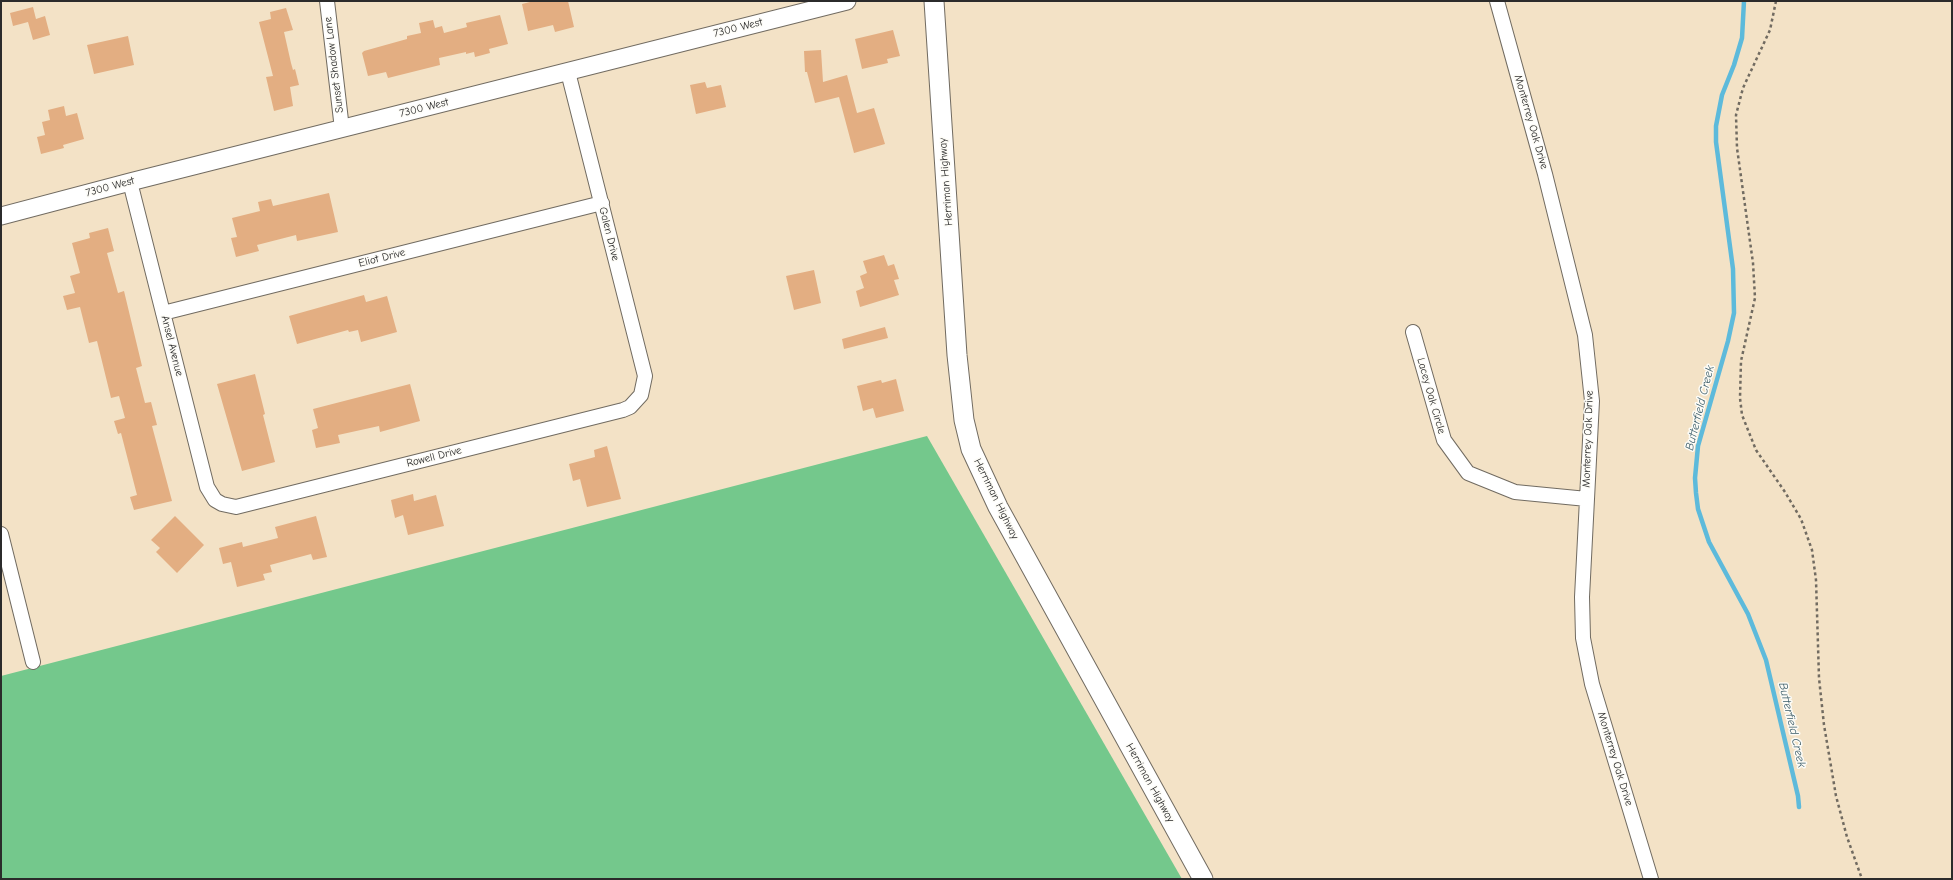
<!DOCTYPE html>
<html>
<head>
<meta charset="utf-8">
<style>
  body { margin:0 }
  #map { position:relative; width:1953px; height:880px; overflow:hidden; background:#f3e2c6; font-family:"Comic Neue",sans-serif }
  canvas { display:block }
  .frame { position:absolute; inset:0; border:2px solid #2b2b2b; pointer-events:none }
</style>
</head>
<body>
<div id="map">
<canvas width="1953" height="880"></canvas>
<div class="frame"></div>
</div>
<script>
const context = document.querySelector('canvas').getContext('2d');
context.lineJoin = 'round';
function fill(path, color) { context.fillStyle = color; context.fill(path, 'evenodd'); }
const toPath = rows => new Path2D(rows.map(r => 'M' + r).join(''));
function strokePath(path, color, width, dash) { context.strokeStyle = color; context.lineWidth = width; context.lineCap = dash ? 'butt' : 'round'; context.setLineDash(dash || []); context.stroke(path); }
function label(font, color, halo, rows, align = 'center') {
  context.font = font + ' "Comic Neue",sans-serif'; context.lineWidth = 3; context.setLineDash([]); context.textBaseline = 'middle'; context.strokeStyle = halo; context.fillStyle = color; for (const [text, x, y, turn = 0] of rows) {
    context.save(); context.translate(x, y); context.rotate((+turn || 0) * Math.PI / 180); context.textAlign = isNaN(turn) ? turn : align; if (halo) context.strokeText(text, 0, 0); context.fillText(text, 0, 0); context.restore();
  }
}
fill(toPath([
  [927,436,1182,879,1,879,1,676]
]), '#74c88c');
strokePath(toPath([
  [1744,1,1742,38,1734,65,1722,95,1716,126,1716,142,1733,269,1734,313,1728,341,1698,446,1695,478,1696,493,1698,509,1709,542,1748,614,1766,660,1798,796,1799,807]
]), '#5dbadb', 4.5);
fill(toPath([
  [534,1,568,1,574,27,555,32,553,25,528,31,522,4],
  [33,7,36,19,45,16,50,35,33,40,28,22,13,26,10,13],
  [286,8,293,30,284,32,291,63,293,70,295,69,299,85,290,87,293,106,274,111,266,77,273,76,259,22,271,19,270,12],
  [500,15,508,44,489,49,490,53,475,57,474,52,466,54,466,52,439,58,440,65,388,78,386,72,368,76,362,53,364,51,407,39,407,36,421,33,419,23,433,20,435,28,442,26,444,33,467,27,466,23],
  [893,30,900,56,887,59,888,63,862,69,855,39],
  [128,36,134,65,94,74,87,45],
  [821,50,823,82,847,75,857,113,874,108,885,144,854,153,839,97,815,103,807,72,805,72,804,51],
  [705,82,707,88,721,85,726,107,696,114,690,85],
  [64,106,66,116,77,113,84,139,63,145,64,148,41,154,37,137,45,135,42,122,50,120,48,110],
  [329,193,338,232,297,241,296,235,257,245,259,251,236,257,231,238,237,237,232,218,260,211,258,202,271,199,273,206],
  [108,228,114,251,107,253,118,293,124,291,142,366,136,368,145,403,151,402,157,425,152,426,172,501,134,510,130,497,137,495,121,433,118,434,114,421,125,418,119,396,111,398,97,341,89,343,80,307,67,310,63,296,75,293,70,276,80,273,72,243,90,238,89,233],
  [884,255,888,266,894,264,899,279,894,280,899,295,860,307,856,291,864,288,860,276,867,273,863,261],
  [814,270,821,303,794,310,786,276],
  [364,295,366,302,387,296,397,332,361,342,358,330,349,332,348,330,297,344,289,316],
  [885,327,888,338,844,349,842,339],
  [255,374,265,414,263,415,275,462,242,471,217,384],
  [896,379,904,411,876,418,873,408,863,411,857,386,881,380,882,383],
  [410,384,420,421,380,432,379,426,338,435,340,443,316,448,312,430,318,428,313,409],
  [607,446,621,499,587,507,580,479,573,481,569,464,595,457,594,450],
  [413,494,414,501,436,495,444,526,408,535,403,515,395,518,391,500],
  [175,516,204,545,177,573,156,552,160,548,151,540],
  [316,516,327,557,313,560,311,554,270,565,272,572,263,574,265,580,237,587,231,562,223,564,219,548,242,542,243,547,278,538,275,527]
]), '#e3ae82');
const minor = toPath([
  [327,1,342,129],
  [1497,1,1545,174,1585,335,1592,401,1582,597,1583,638,1592,684,1651,879],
  [130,182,207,487,215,500,222,504,236,507,623,410,630,407,641,395,645,376,568,72],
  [163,313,602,203],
  [1413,332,1444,440,1468,473,1515,492,1587,499],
  [1,534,33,662]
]);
const tertiary = toPath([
  [1,216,130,182,847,1]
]);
const secondary = toPath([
  [934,1,957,355,964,420,971,449,998,507,1203,879]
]);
strokePath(minor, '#716b61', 16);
strokePath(tertiary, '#716b61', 19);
strokePath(secondary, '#716b61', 21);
strokePath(toPath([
  [1776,1,1770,30,1743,88,1736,115,1737,148,1753,263,1755,298,1741,361,1740,398,1742,415,1756,450,1785,492,1801,519,1812,550,1816,580,1819,678,1824,725,1836,796,1847,837,1862,879]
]), '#716b61', 2.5, [3, 3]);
strokePath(minor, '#fff', 14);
strokePath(tertiary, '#fff', 17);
strokePath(secondary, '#fff', 19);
label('11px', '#2b2b2b', '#fdfcf7', [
  ["7300 West",738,28,-14],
  ["Sunset Shadow Lane",334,65,-97],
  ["7300 West",424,108,-14],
  ["Monterrey Oak Drive",1531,122,74],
  ["Herriman Highway",946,182,-94],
  ["7300 West",110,187,-15],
  ["Galen Drive",609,234,76],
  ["Eliot Drive",382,258,-14],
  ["Ansel Avenue",172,346,76],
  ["Lacey Oak Circle",1431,396,74],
  ["Monterrey Oak Drive",1588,439,-88],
  ["Rowell Drive",434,457,-14],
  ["Herriman Highway",996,499,64],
  ["Monterrey Oak Drive",1615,759,73],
  ["Herriman Highway",1150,783,61]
]);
label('italic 12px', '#3c5d69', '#fdfcf7', [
  ["Butterfield Creek",1700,408,-76],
  ["Butterfield Creek",1792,725,77]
]);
</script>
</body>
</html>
